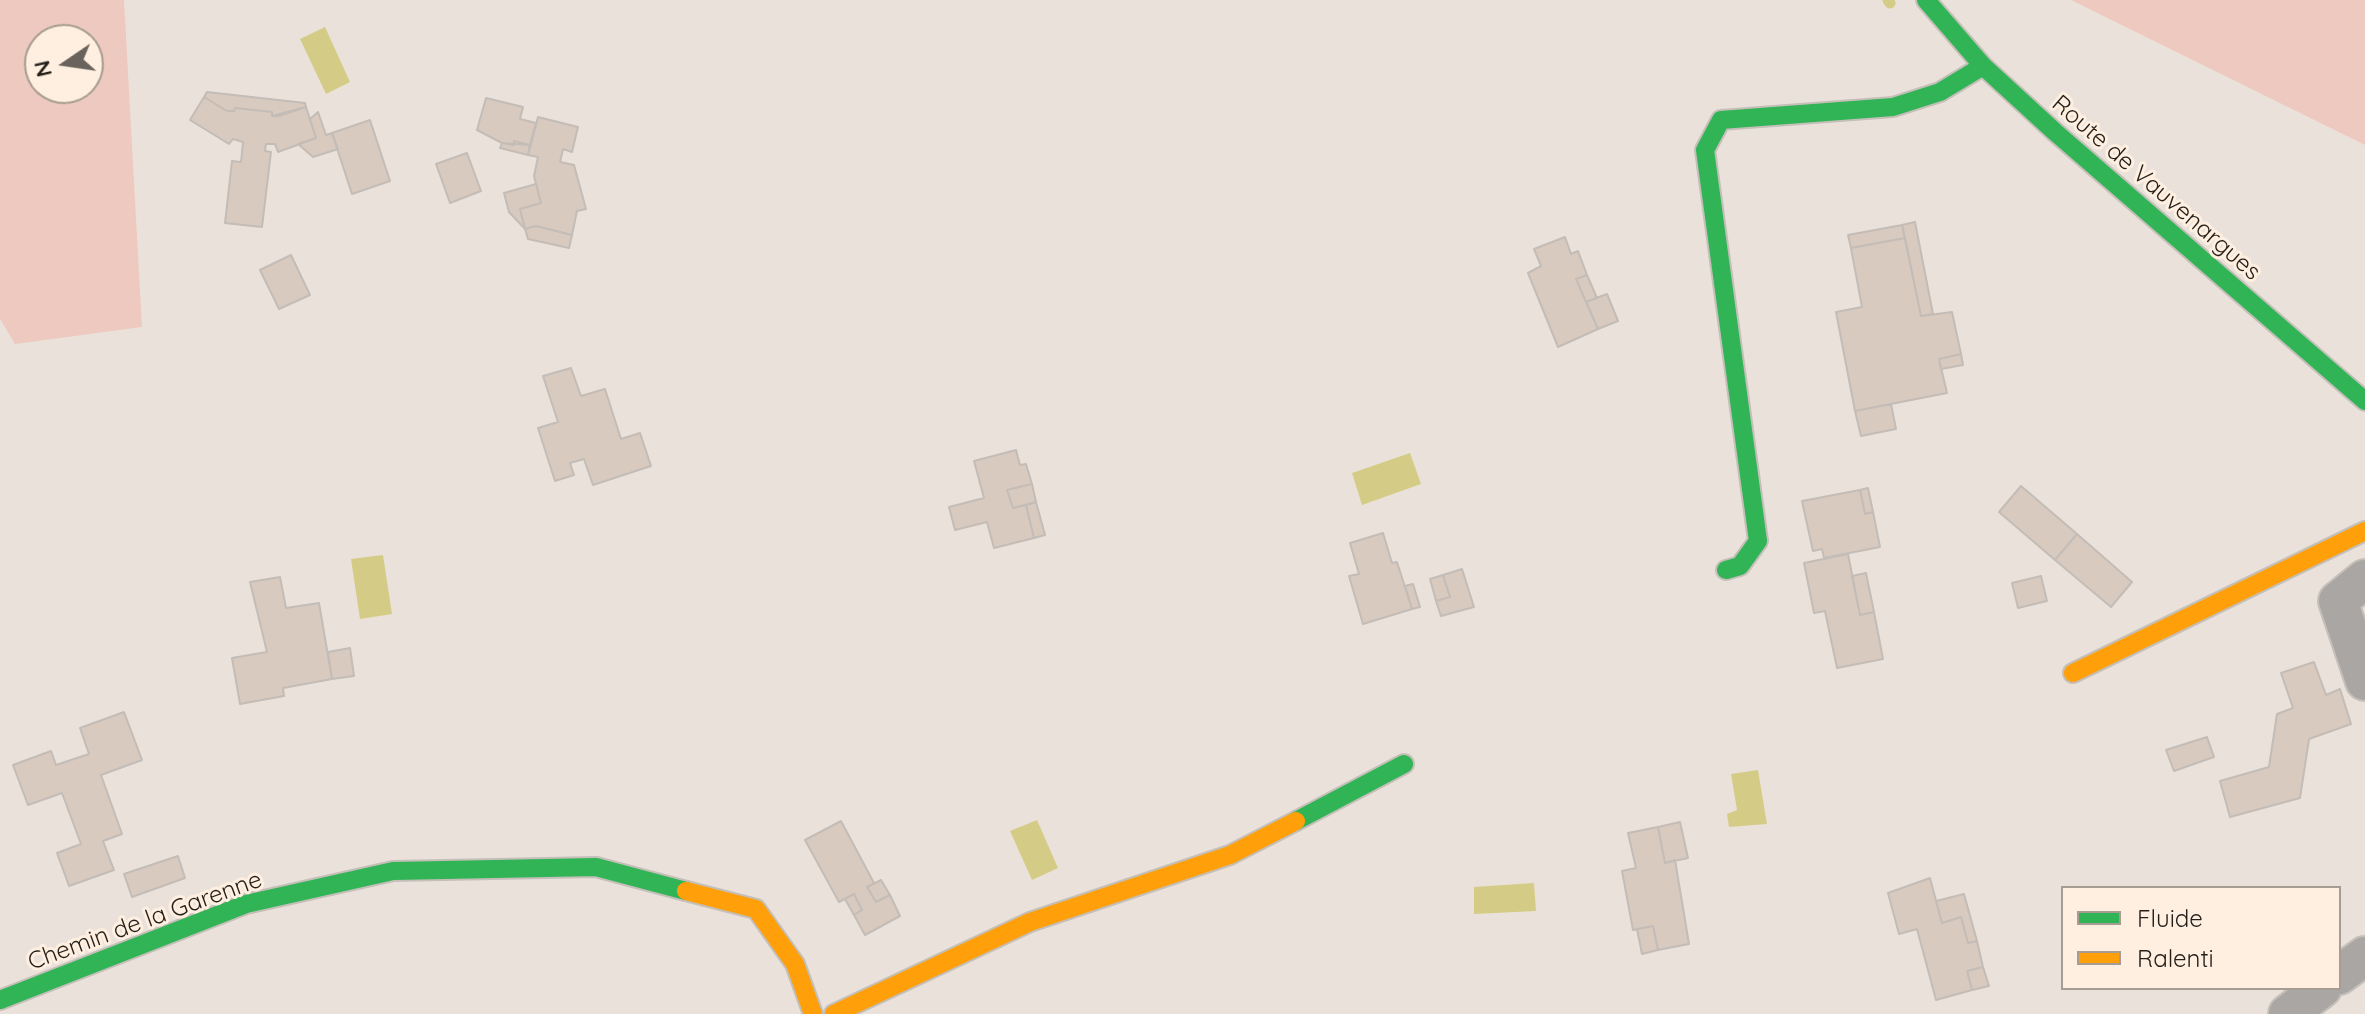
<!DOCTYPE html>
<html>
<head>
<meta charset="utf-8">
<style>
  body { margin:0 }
  #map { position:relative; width:2365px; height:1014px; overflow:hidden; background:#eae2da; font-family:Quicksand,sans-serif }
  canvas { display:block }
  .legend { position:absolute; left:2061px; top:886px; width:280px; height:104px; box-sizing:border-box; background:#feefe0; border:2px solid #a79c91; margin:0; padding:10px 14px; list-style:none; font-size:24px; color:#251f1a }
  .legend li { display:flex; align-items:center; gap:16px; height:40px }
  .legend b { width:40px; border:2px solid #a79c91 }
  .north { position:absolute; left:24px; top:24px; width:80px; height:80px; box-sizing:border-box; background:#feefe0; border:2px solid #a79c91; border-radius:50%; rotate:257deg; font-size:22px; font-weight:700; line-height:32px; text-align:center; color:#251f1a }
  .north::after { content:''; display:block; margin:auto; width:28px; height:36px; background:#6a635d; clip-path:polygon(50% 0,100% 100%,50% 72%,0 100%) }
</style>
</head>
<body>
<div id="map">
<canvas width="2365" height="1014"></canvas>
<ul class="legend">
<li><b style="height:10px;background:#30b455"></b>Fluide</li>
<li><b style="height:10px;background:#ff9f0a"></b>Ralenti</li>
</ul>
<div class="north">N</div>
</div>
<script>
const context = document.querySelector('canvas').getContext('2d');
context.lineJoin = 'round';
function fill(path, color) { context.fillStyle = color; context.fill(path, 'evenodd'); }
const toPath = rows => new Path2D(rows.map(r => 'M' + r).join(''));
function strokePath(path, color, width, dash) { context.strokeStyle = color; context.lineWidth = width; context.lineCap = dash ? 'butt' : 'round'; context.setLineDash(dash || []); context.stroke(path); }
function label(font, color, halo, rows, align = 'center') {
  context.font = font + ' Quicksand,sans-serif'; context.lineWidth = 6; context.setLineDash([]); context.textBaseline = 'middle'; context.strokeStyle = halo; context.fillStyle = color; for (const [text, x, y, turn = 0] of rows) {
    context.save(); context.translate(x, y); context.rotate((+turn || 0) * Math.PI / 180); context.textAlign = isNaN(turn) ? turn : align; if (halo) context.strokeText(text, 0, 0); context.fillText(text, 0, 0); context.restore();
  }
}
fill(toPath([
  [0,0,124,0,142,327,15,344,0,319],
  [40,40,88,40,88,88,40,88],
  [2071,0,2365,0,2365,145]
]), '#eec9bf');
fill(toPath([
  [325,27,350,82,326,94,300,39],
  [1410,453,1421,484,1362,505,1352,473],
  [383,555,392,614,360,619,351,559],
  [1758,770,1767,824,1729,827,1727,814,1737,810,1731,774],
  [1037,820,1058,868,1032,880,1010,831],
  [1534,883,1536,911,1474,914,1474,887]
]), '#d4cc86');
strokePath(toPath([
  [1888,0,1890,3]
]), '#d4cc86', 11);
const building = toPath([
  [207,92,305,103,306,107,279,116,272,116,272,112,235,108,234,111,227,111,204,97,207,92],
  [204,97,227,111,234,111,235,108,272,112,272,116,306,107,316,138,278,152,275,144,266,144,265,151,271,152,262,227,225,223,232,161,241,162,243,142,233,139,229,144,190,120,204,97],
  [486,98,523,107,520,119,536,123,530,145,502,143,477,130,486,98],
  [318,112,326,135,332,133,338,149,313,157,298,144,316,138,310,119,318,112],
  [538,117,578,127,572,152,563,149,560,162,574,165,586,209,577,211,572,235,536,226,525,229,520,209,541,203,534,176,538,157,528,155,538,117],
  [370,120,390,181,352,194,332,133,370,120],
  [514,141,530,145,528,155,500,148,502,143,514,145,514,141],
  [467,153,481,191,450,203,436,164,467,153],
  [536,184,541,203,520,209,525,229,509,212,504,193,536,184],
  [1915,222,1933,314,1921,316,1902,225,1915,222],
  [1902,225,1905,238,1851,248,1848,235,1902,225],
  [536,226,572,235,569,248,528,239,525,229,536,226],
  [1565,237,1571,254,1578,251,1587,275,1576,279,1598,329,1558,347,1528,273,1541,266,1534,249,1565,237],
  [1905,238,1921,316,1952,312,1961,354,1939,359,1947,393,1855,411,1836,312,1862,307,1851,248,1905,238],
  [291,255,310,295,279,309,260,270,291,255],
  [1587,275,1597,298,1586,302,1576,279,1587,275],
  [1607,294,1618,321,1598,329,1586,302,1607,294],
  [1961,354,1963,365,1941,369,1939,359,1961,354],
  [571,368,581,396,605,389,621,439,640,433,651,466,593,485,584,459,570,463,574,475,555,481,538,428,558,422,543,376,571,368],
  [1891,404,1896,429,1861,436,1855,411,1891,404],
  [1016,450,1020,465,1026,464,1032,484,1007,490,1013,508,1026,505,1034,538,994,548,987,522,955,530,949,507,984,498,974,461,1016,450],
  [1032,484,1036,502,1013,508,1007,490,1032,484],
  [2021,486,2077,534,2055,560,1999,512,2021,486],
  [1868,488,1873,512,1865,514,1860,490,1868,488],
  [1860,490,1865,514,1873,512,1880,547,1824,558,1822,549,1813,551,1802,501,1860,490],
  [1036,502,1045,535,1034,538,1026,505,1036,502],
  [1383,533,1392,563,1397,562,1412,609,1363,624,1349,576,1359,574,1350,543,1383,533],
  [2077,534,2132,582,2111,607,2055,560,2077,534],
  [1848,554,1860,615,1874,612,1883,659,1837,668,1825,611,1814,613,1804,563,1848,554],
  [1462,569,1474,607,1441,616,1436,601,1450,597,1443,575,1462,569],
  [1866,573,1874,612,1860,615,1852,576,1866,573],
  [1443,575,1450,597,1436,601,1430,579,1443,575],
  [2041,576,2047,601,2018,608,2012,583,2041,576],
  [280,577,286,608,319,603,332,679,283,688,284,696,240,704,232,658,267,652,250,582,280,577],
  [1413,584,1420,607,1412,609,1405,586,1413,584],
  [350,648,354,676,332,679,328,652,350,648],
  [2314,662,2326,695,2340,689,2351,724,2309,739,2300,798,2230,817,2220,781,2269,767,2277,714,2293,708,2281,673,2314,662],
  [124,712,142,760,101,775,122,834,103,841,114,870,69,886,57,853,81,844,62,793,28,805,13,765,51,751,56,765,89,754,80,728,124,712],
  [2207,737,2214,757,2174,771,2166,750,2207,737],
  [841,821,874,883,867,887,876,902,890,895,900,916,865,935,854,915,862,910,854,894,839,902,805,840,841,821],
  [1680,822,1688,858,1665,863,1658,827,1680,822],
  [1658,827,1665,863,1675,860,1689,944,1658,950,1653,926,1633,930,1622,871,1636,868,1628,833,1658,827],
  [178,856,185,878,132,897,124,874,178,856],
  [1930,878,1942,923,1961,917,1968,943,1977,941,1983,967,1967,971,1972,990,1936,1000,1917,929,1899,934,1888,893,1930,878],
  [881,880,890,895,876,902,867,887,881,880],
  [854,894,862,910,854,915,845,899,854,894],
  [1964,894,1977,941,1968,943,1961,917,1942,923,1936,901,1964,894],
  [1653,926,1658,950,1642,954,1637,929,1653,926],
  [1983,967,1989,986,1972,990,1967,971,1983,967]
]);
fill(building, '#d9cabf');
strokePath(building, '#c3bcb7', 2);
const street = toPath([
  [2365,579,2338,601,2365,681],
  [2339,975,2365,956],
  [2288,1014,2322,988]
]);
const fast = toPath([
  [1926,0,1983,66,2055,132,2365,401],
  [1726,570,1740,566,1758,541,1705,150,1721,120,1893,107,1940,92,1983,66],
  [1296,821,1404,764],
  [0,1000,246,904,393,871,596,867,686,891]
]);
const slow = toPath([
  [2073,673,2365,531],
  [686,891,756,909,795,964,813,1014],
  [834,1014,1030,922,1230,855,1296,821]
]);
strokePath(street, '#c5bfb9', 42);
strokePath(fast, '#c5bfb9', 22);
strokePath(slow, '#c5bfb9', 22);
strokePath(street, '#a9a6a3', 38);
strokePath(fast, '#30b455', 18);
strokePath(slow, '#ff9f0a', 18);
label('24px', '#251f1a', '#feefe0', [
  ["Route de Vauvenargues",2156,188,41],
  ["Chemin de la Garenne",145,921,-20]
]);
</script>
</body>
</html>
